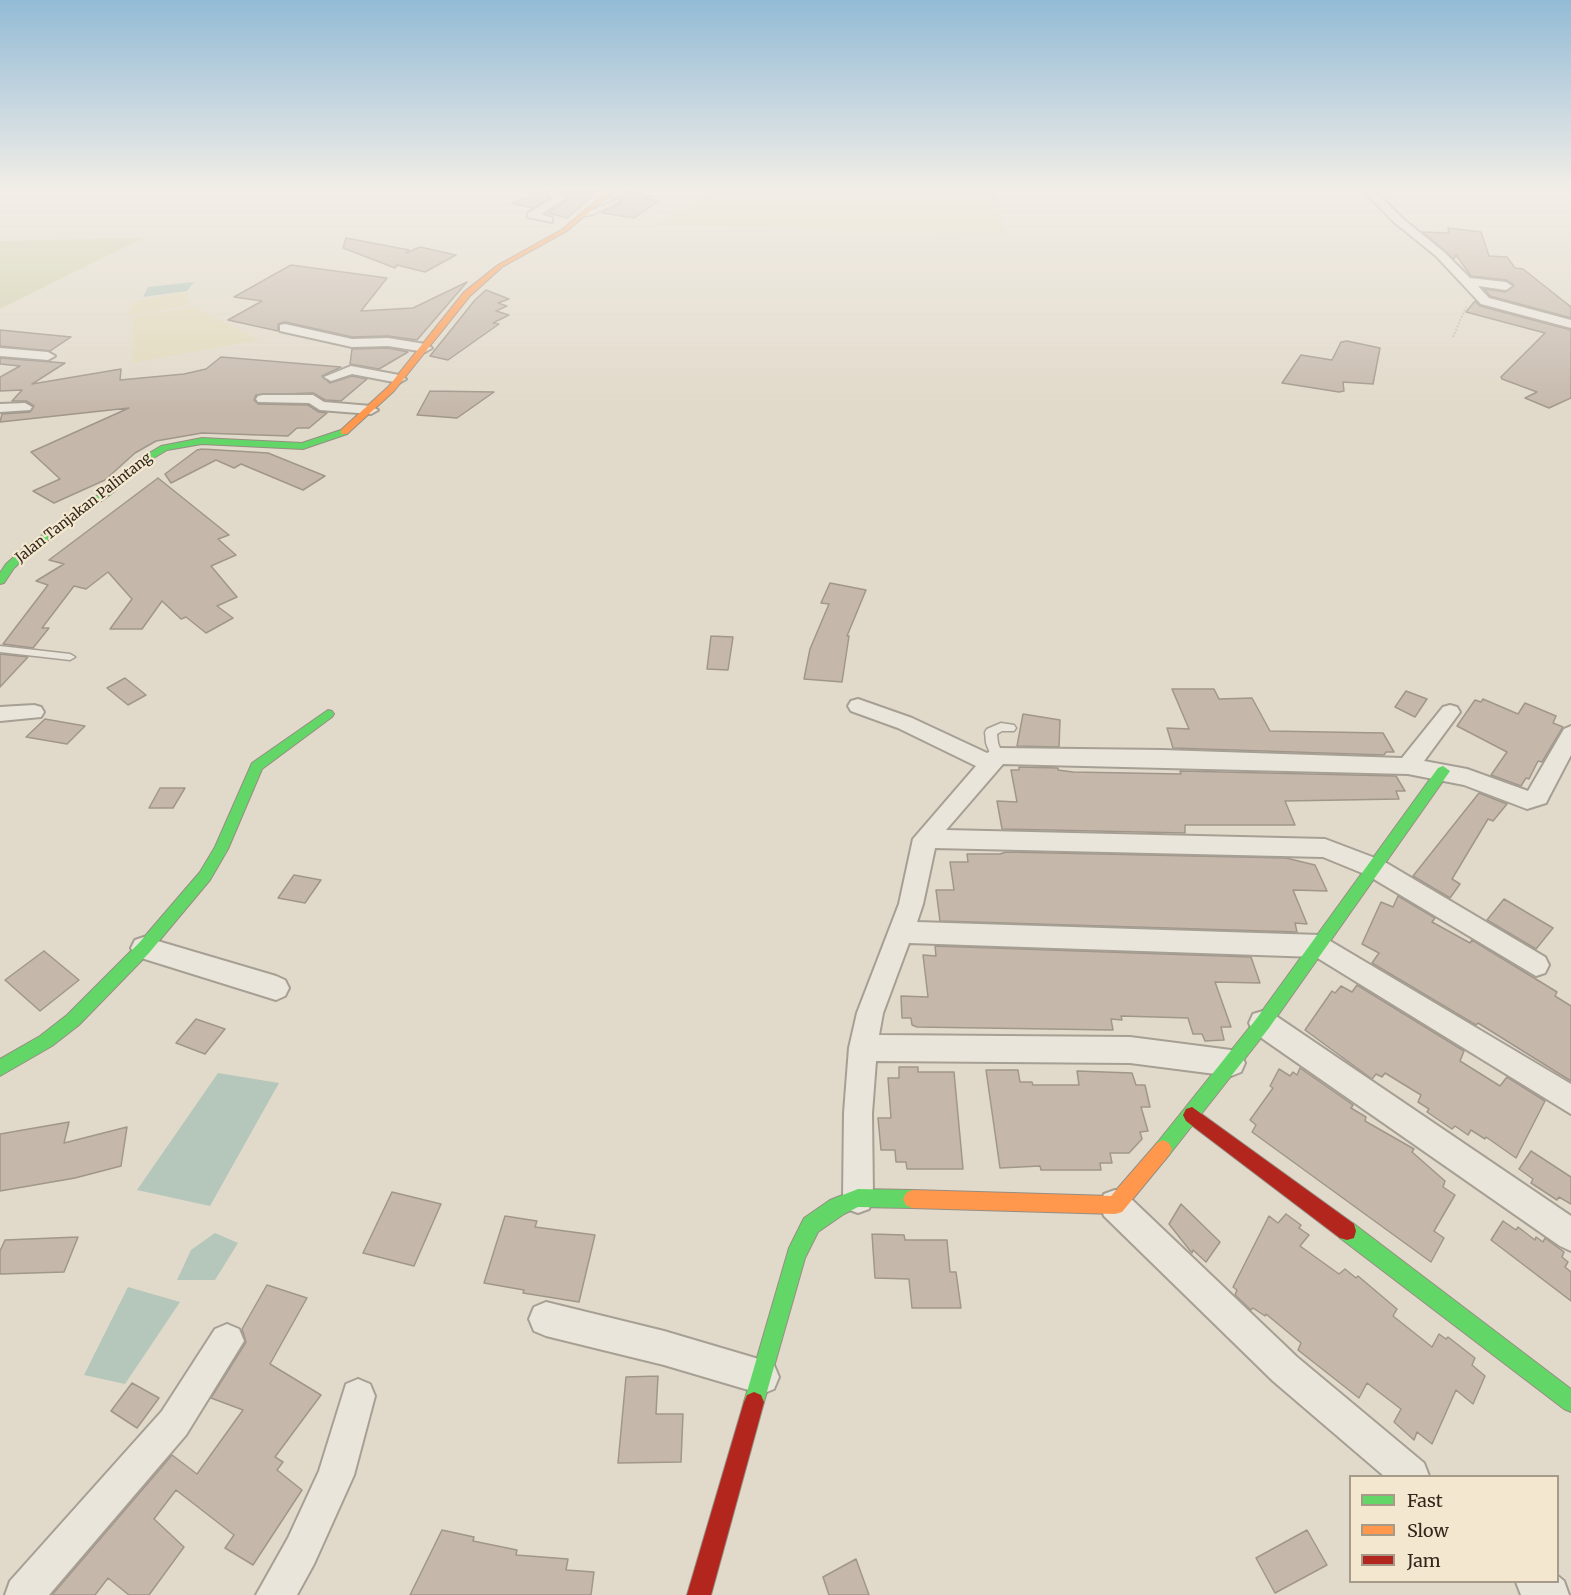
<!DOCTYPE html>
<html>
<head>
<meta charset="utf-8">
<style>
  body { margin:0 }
  #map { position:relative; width:1571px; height:1595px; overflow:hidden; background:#e1daca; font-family:Merriweather,serif }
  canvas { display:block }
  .legend { position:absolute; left:1349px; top:1475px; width:210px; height:108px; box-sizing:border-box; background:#f3e8cf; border:2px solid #a69b88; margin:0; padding:8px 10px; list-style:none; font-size:18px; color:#33271d }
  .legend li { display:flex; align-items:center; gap:12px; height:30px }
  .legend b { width:30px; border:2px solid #a69b88 }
</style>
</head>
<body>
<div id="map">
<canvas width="1571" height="1595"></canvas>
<ul class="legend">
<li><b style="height:8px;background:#63d668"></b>Fast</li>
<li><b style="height:8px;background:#ff974d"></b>Slow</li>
<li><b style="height:8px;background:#b3261e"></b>Jam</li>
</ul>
</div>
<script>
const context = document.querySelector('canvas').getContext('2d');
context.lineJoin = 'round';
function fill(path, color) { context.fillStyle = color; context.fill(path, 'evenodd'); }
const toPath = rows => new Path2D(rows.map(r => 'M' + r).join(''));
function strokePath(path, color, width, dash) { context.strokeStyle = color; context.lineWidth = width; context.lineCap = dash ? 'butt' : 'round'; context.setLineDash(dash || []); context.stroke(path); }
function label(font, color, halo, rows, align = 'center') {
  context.font = font + ' Merriweather,serif'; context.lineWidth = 4.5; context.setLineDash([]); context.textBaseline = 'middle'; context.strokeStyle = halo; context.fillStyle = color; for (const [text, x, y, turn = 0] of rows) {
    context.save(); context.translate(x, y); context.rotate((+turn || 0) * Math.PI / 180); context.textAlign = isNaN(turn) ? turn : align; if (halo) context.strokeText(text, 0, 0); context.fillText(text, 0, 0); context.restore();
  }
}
fill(toPath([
  [716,188,995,188,1005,234,656,225],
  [187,291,190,305,127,316,133,302],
  [193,307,259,340,132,363,134,317]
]), '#e1d8ba');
fill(toPath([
  [143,238,0,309,0,241]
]), '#d1d1ac');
fill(toPath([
  [194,282,187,291,143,297,148,287],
  [218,1073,279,1083,210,1206,137,1190],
  [215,1233,238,1243,215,1280,177,1280,191,1250],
  [128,1287,180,1302,125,1384,84,1375]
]), '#b5c6bb');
const building = toPath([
  [567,188,602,188,567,218,548,213,566,201,562,194,567,188],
  [549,189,545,194,549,199,532,208,512,203,549,189],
  [622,191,650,196,645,199,659,201,634,218,602,213,622,203,621,199,613,199,622,191],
  [1448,228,1481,232,1489,256,1507,257,1515,268,1523,269,1571,307,1571,318,1490,296,1484,289,1506,292,1514,285,1506,280,1471,276,1456,255,1454,259,1423,232,1449,233,1448,228],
  [346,238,409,250,406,253,420,247,456,255,425,272,397,265,395,268,343,248,346,238],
  [291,265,387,278,361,311,413,308,467,282,417,340,388,336,352,337,285,322,278,324,278,331,228,320,262,301,234,297,291,265],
  [486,290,509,299,498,303,507,306,496,311,509,315,493,323,499,324,448,360,430,356,475,300,486,290],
  [1475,301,1480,306,1571,330,1571,398,1549,408,1525,398,1537,392,1502,379,1501,377,1545,333,1466,312,1475,301],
  [0,330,71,337,50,351,0,346,0,330],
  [1347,341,1380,348,1373,384,1343,382,1344,391,1339,392,1282,383,1301,355,1332,360,1341,342,1347,341],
  [388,348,408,352,379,369,350,364,352,349,388,348],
  [221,357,341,367,322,376,330,383,352,376,367,379,341,401,325,400,313,393,256,395,254,400,258,404,308,405,319,412,327,413,309,428,297,428,288,436,202,433,156,441,135,453,105,480,54,503,33,491,60,479,31,452,129,408,0,422,2,414,30,412,34,406,26,401,12,401,22,390,0,391,0,377,20,366,0,364,0,358,65,363,32,384,121,369,120,380,184,374,206,369,221,357],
  [430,391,494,392,457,418,417,415,430,391],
  [202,449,268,453,325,476,303,490,241,464,234,468,216,460,171,483,165,474,197,450,202,449],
  [158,478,229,535,218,539,236,555,211,566,237,597,217,606,233,618,206,633,186,617,181,619,162,601,142,629,110,629,132,599,108,572,86,589,74,586,42,628,49,628,33,648,3,644,48,585,36,581,64,564,49,560,158,478],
  [830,583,866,590,847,636,849,636,842,682,804,679,810,649,829,604,821,603,830,583],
  [711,636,733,637,728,670,707,669,711,636],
  [0,654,28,657,0,687,0,654],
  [125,678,146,695,128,705,107,688,125,678],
  [1172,689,1214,689,1219,699,1252,698,1270,731,1383,733,1394,752,1386,752,1384,755,1173,748,1167,728,1189,729,1172,689],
  [1406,691,1427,699,1415,717,1395,707,1406,691],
  [1483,699,1518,714,1525,703,1556,716,1553,723,1563,727,1542,762,1538,761,1529,779,1526,778,1521,786,1491,775,1507,752,1457,726,1475,700,1481,702,1483,699],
  [1023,714,1060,720,1059,747,1017,746,1023,714],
  [45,719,85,726,67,744,26,737,45,719],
  [1019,767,1058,768,1058,770,1073,772,1181,774,1180,771,1396,776,1405,791,1396,791,1399,799,1285,801,1295,825,1185,825,1185,833,1002,829,997,801,1017,802,1011,770,1019,770,1019,767],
  [160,788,185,788,173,808,149,808,160,788],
  [1479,793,1507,804,1493,821,1488,819,1452,879,1460,884,1450,898,1413,876,1479,793],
  [1006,852,1286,858,1315,865,1327,891,1293,890,1307,924,1295,923,1297,932,940,921,936,890,954,890,950,862,968,862,967,854,1000,854,1006,852],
  [294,875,321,880,305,903,278,898,294,875],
  [1398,896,1435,918,1432,922,1470,943,1472,940,1557,992,1555,996,1571,1006,1571,1081,1478,1023,1476,1025,1372,963,1379,953,1362,944,1381,902,1393,907,1398,896],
  [1504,899,1553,928,1536,949,1487,920,1504,899],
  [935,946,1251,957,1260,983,1215,982,1231,1027,1221,1027,1224,1040,1205,1041,1202,1034,1193,1034,1188,1018,1121,1016,1122,1020,1111,1019,1113,1030,917,1027,912,1025,911,1018,902,1018,901,996,928,997,923,955,936,956,935,946],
  [44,951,79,980,40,1011,5,980,44,951],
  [1357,985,1464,1051,1460,1061,1500,1086,1507,1077,1545,1101,1516,1158,1486,1137,1485,1139,1471,1130,1468,1135,1455,1126,1452,1129,1427,1112,1429,1109,1418,1102,1421,1095,1385,1073,1382,1077,1376,1074,1372,1079,1305,1030,1332,991,1335,993,1341,986,1352,992,1357,985],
  [196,1019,225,1029,205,1054,176,1043,196,1019],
  [899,1067,918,1067,918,1072,954,1072,963,1169,907,1169,906,1162,896,1162,895,1150,881,1150,878,1118,891,1118,888,1078,899,1078,899,1067],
  [1300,1068,1353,1105,1351,1108,1366,1117,1365,1121,1414,1149,1412,1152,1445,1181,1443,1187,1455,1195,1434,1231,1444,1238,1431,1262,1252,1132,1256,1125,1250,1120,1273,1088,1270,1086,1279,1069,1290,1076,1293,1072,1297,1075,1300,1068],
  [986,1070,1018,1070,1020,1082,1032,1082,1033,1085,1079,1085,1077,1071,1132,1073,1136,1085,1145,1085,1150,1107,1141,1107,1148,1131,1140,1132,1142,1139,1129,1153,1110,1153,1112,1163,1100,1163,1101,1170,1041,1170,1040,1166,1000,1168,986,1070],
  [69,1122,64,1143,127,1127,121,1166,75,1178,0,1191,0,1134,69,1122],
  [1531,1151,1571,1177,1571,1204,1559,1197,1557,1200,1531,1183,1533,1179,1519,1169,1531,1151],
  [392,1192,441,1204,414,1266,363,1253,392,1192],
  [1181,1204,1220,1242,1206,1262,1193,1250,1192,1253,1169,1224,1181,1204],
  [1286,1214,1301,1225,1299,1228,1309,1235,1300,1246,1339,1274,1345,1269,1356,1278,1358,1276,1397,1309,1393,1316,1432,1347,1439,1334,1446,1339,1448,1337,1475,1358,1472,1365,1485,1376,1473,1404,1456,1390,1432,1444,1417,1432,1414,1440,1394,1422,1401,1409,1367,1383,1359,1398,1298,1350,1301,1343,1266,1314,1265,1316,1253,1308,1251,1310,1235,1295,1237,1290,1233,1287,1269,1216,1278,1223,1286,1214],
  [505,1216,537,1221,535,1227,595,1235,579,1302,523,1293,524,1290,484,1283,505,1216],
  [1503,1221,1516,1230,1518,1227,1535,1240,1536,1237,1543,1242,1545,1238,1564,1252,1562,1257,1568,1262,1565,1267,1571,1272,1571,1301,1491,1240,1503,1221],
  [872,1234,904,1235,905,1240,947,1240,950,1272,956,1272,961,1308,912,1308,909,1279,875,1278,872,1234],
  [78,1237,64,1272,0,1274,0,1251,5,1240,78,1237],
  [267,1285,307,1298,270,1364,321,1395,275,1457,283,1462,277,1470,302,1490,253,1565,225,1548,234,1535,176,1490,154,1519,184,1547,149,1595,129,1595,108,1578,95,1595,52,1595,172,1455,197,1474,243,1410,211,1398,246,1342,242,1329,267,1285],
  [658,1376,656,1414,683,1414,681,1462,618,1463,626,1377,658,1376],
  [132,1383,159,1398,137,1428,111,1411,132,1383],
  [442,1530,474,1537,473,1541,517,1550,516,1555,568,1559,566,1570,594,1572,591,1595,410,1595,442,1530],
  [1307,1530,1327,1565,1275,1593,1256,1558,1307,1530],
  [856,1559,869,1595,829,1595,823,1577,856,1559]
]);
fill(building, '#c5b8ab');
strokePath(building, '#a1968a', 1.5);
const lane = toPath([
  [616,200,621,201,594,214,586,216,583,214,616,200],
  [0,646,70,654,75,657,70,660,0,652,0,646],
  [1001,723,1014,725,1016,728,1014,731,1002,731,997,734,998,743,1003,756,997,760,991,756,986,743,985,732,987,729,1001,723]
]);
const street = toPath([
  [553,188,565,188,559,194,565,199,541,214,552,218,552,222,528,217,528,213,553,199,547,194,553,188],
  [1361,188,1372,188,1402,218,1444,252,1470,278,1506,282,1512,286,1506,290,1478,286,1489,298,1571,320,1571,328,1481,304,1436,256,1394,222,1361,188],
  [285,324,352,339,388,338,425,344,432,348,425,352,388,346,352,347,280,331,280,325,285,324],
  [0,348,48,352,55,356,48,360,0,356,0,348],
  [351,366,399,375,406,379,399,383,352,374,331,381,324,377,351,366],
  [263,395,313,395,324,402,371,406,378,410,371,414,320,410,309,403,258,402,256,399,258,396,263,395],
  [25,403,32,407,30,410,0,412,0,404,25,403],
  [858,699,912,718,987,753,997,748,1163,750,1402,758,1443,707,1450,705,1457,707,1460,712,1424,761,1467,769,1528,791,1564,729,1571,726,1571,755,1549,797,1546,803,1527,809,1464,785,1408,774,1003,764,946,830,1325,839,1383,861,1545,957,1549,965,1545,973,1536,976,1367,875,1323,857,935,848,923,904,917,922,1320,935,1571,1084,1571,1114,1316,957,909,943,883,1013,879,1035,1130,1037,1231,1050,1241,1054,1245,1063,1241,1072,1231,1076,1130,1063,876,1061,872,1113,873,1198,869,1209,858,1213,847,1209,843,1198,844,1113,849,1048,857,1013,899,904,913,839,976,766,898,728,851,711,848,706,851,701,858,699],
  [34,705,41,707,44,712,41,717,0,721,0,707,34,705],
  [144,937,276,976,285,980,289,988,285,996,276,1000,135,956,131,948,135,940,144,937],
  [1263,1011,1273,1014,1571,1216,1571,1251,1560,1246,1253,1032,1249,1023,1253,1014,1263,1011],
  [1115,1190,1126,1194,1297,1357,1424,1463,1429,1476,1384,1476,1273,1381,1104,1216,1100,1205,1104,1194,1115,1190],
  [546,1302,664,1331,762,1360,774,1365,779,1377,774,1389,762,1394,664,1365,546,1336,534,1331,529,1319,534,1307,546,1302],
  [227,1324,239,1329,244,1341,186,1435,49,1595,5,1595,10,1581,162,1411,215,1329,227,1324],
  [358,1379,370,1384,375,1396,354,1475,314,1564,297,1595,256,1595,288,1538,319,1471,346,1384,358,1379],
  [1558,1576,1564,1581,1569,1595,1521,1595,1516,1582,1558,1582,1558,1576]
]);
const fast = toPath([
  [344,429,349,432,347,434,303,449,202,444,167,450,147,462,111,494,32,552,14,568,4,583,0,584,0,573,6,564,24,548,105,490,141,458,161,446,202,438,302,443,344,429],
  [328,710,332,711,334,714,332,717,262,769,228,849,210,880,149,953,79,1025,52,1046,0,1076,0,1059,40,1036,67,1015,139,943,200,872,215,847,252,763,328,710],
  [1443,766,1450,771,1448,774,1269,1028,1169,1155,1163,1158,1157,1155,1154,1149,1157,1143,1257,1018,1438,768,1443,766],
  [858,1189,912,1190,918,1193,921,1199,918,1205,912,1208,858,1207,844,1214,818,1232,805,1258,764,1402,761,1409,754,1412,747,1409,744,1402,789,1248,804,1218,830,1200,858,1189],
  [1347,1222,1354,1224,1571,1389,1571,1412,1564,1409,1340,1238,1338,1231,1340,1224,1347,1222]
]);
const slow = toPath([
  [611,188,618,188,567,231,502,267,470,296,394,391,347,434,341,434,341,430,388,387,464,292,498,265,563,229,611,188],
  [1163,1140,1169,1143,1172,1149,1169,1155,1122,1212,1115,1214,912,1208,906,1205,903,1199,906,1193,912,1190,1111,1196,1157,1143,1163,1140]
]);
const jam = toPath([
  [1192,1107,1354,1224,1356,1231,1354,1238,1347,1240,1340,1238,1186,1121,1183,1115,1186,1109,1192,1107],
  [754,1392,761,1395,764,1402,711,1595,687,1595,744,1402,747,1395,754,1392]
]);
strokePath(lane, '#a69f94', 3);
strokePath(street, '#a69f94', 4);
strokePath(fast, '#968e83', 2);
strokePath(slow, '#968e83', 2);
strokePath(jam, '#968e83', 2);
strokePath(toPath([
  [1453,337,1466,307]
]), '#c2bcb3', 2, [2, 1.5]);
fill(lane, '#eae5db');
fill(street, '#eae5db');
fill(fast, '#63d668');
fill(slow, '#ff974d');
fill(jam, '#b3261e');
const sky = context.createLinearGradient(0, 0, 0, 412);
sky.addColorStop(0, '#93bbd6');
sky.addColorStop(0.46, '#f2eee7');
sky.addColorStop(1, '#f2eee700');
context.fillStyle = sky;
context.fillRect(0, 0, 1571, 412);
label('14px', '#33271d', '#f3e8cf', [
  ["Jalan Tanjakan Palintang",84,508,-38]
]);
</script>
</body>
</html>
